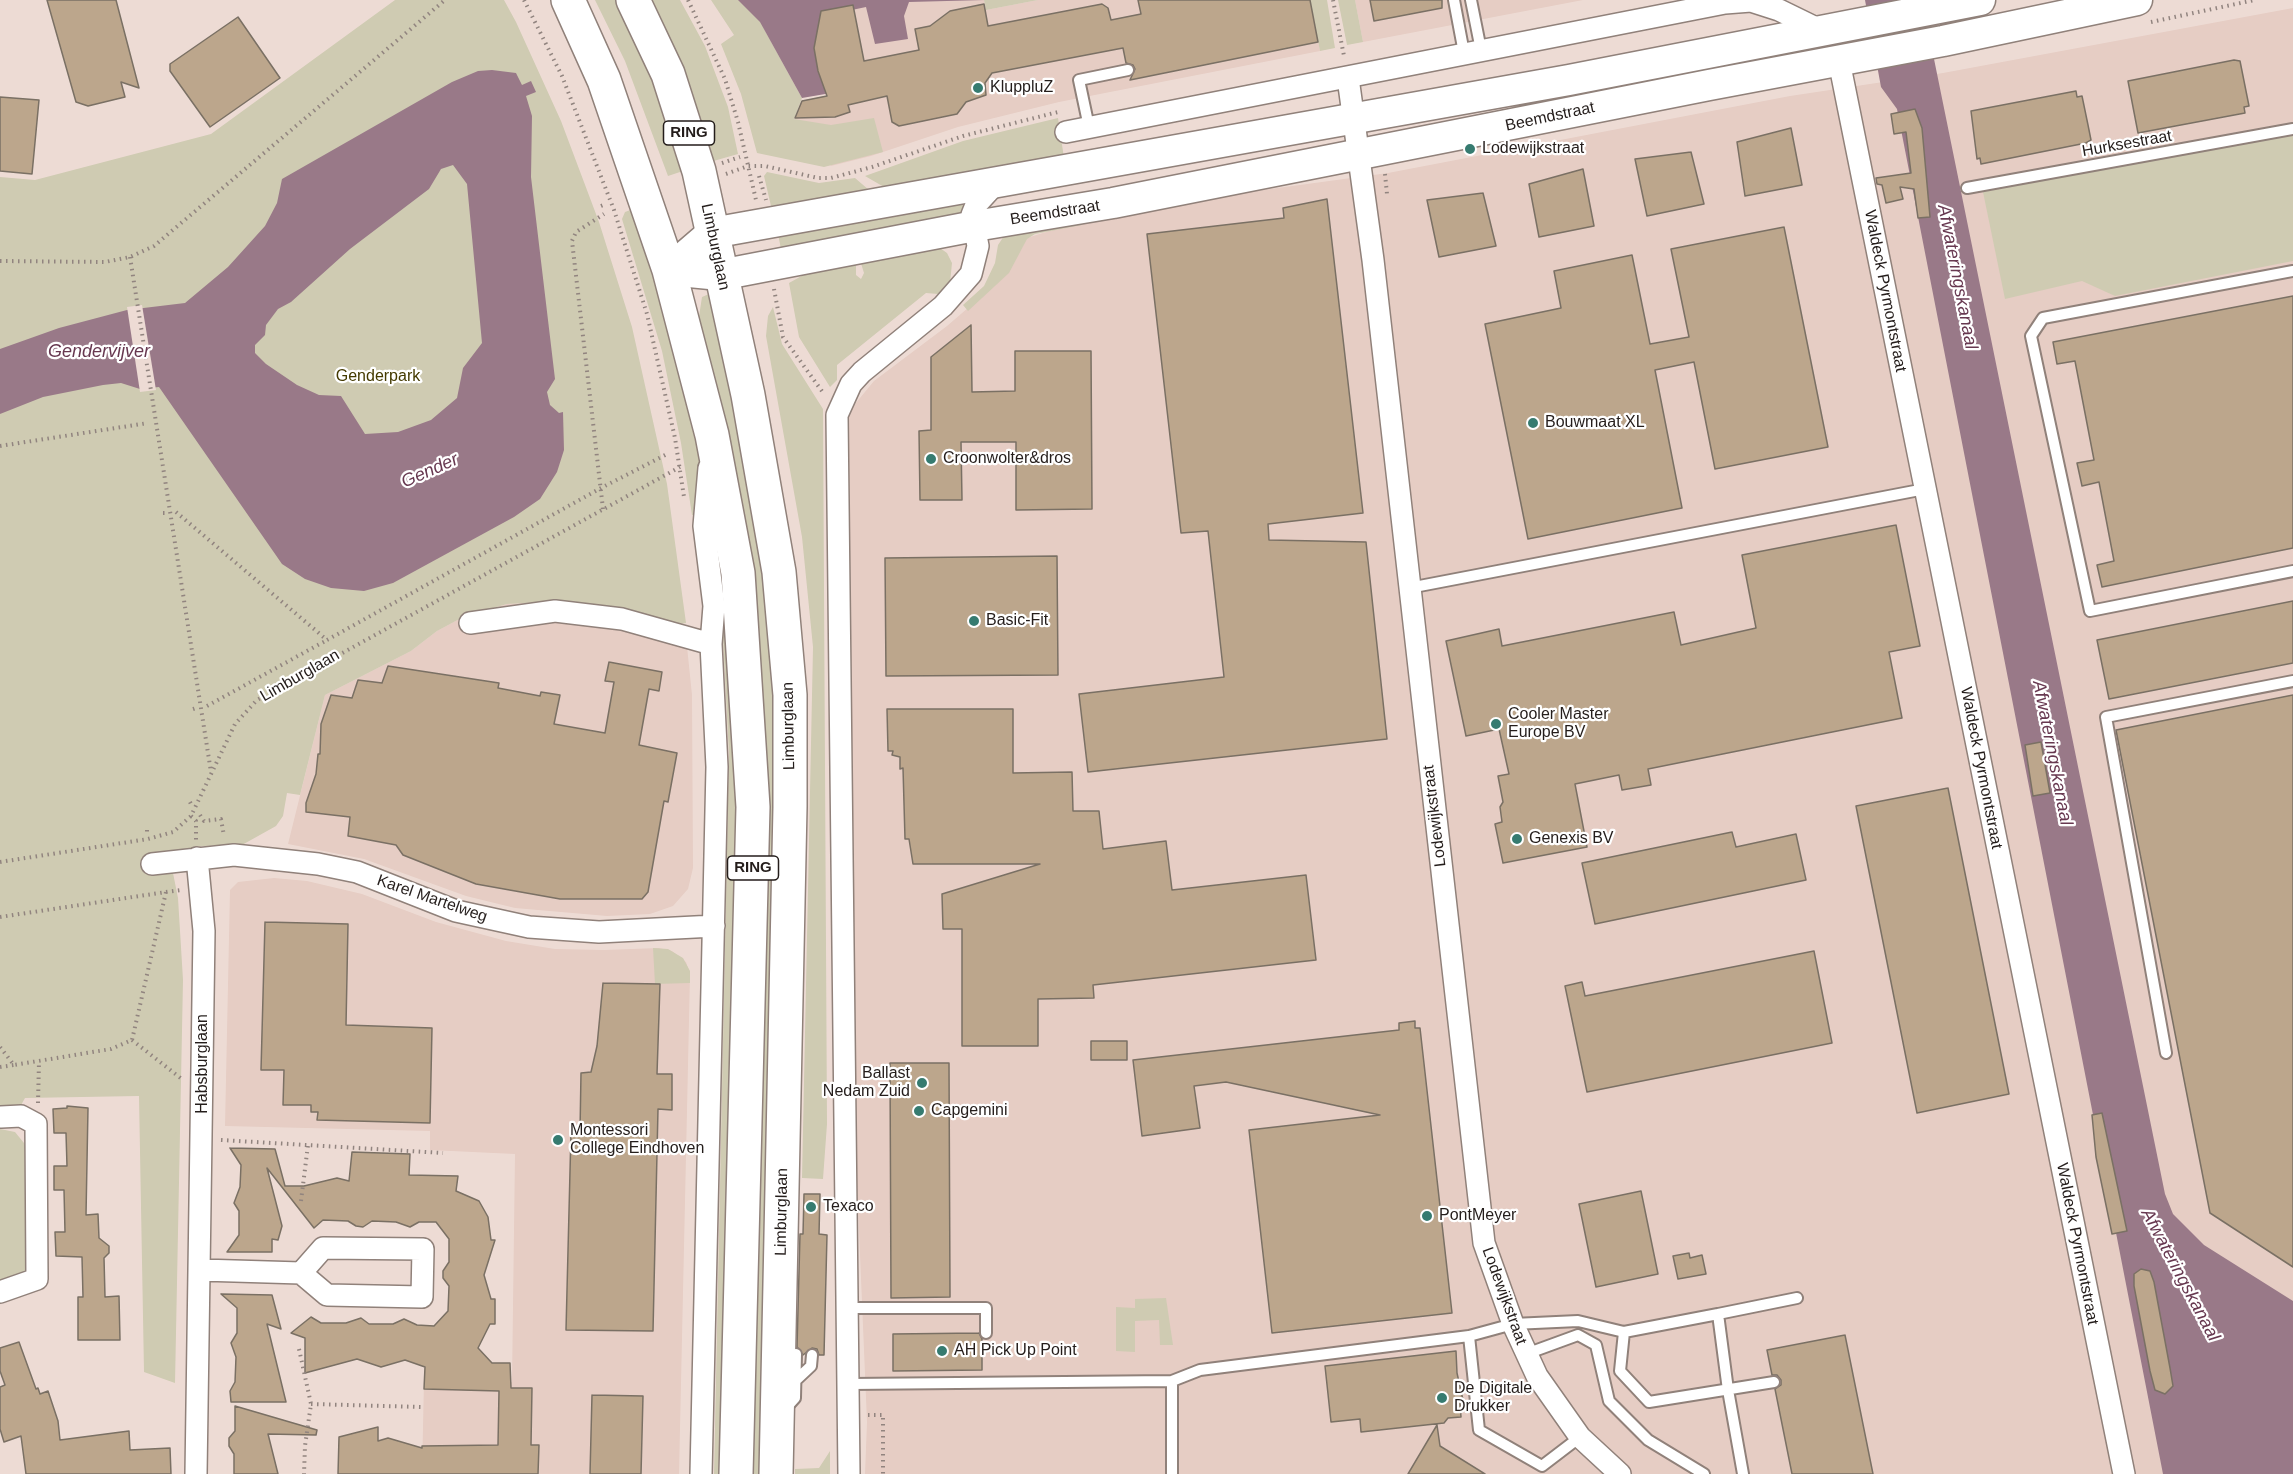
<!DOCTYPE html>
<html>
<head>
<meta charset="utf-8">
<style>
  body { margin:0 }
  canvas { display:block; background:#eddbd4 }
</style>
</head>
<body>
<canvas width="2293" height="1474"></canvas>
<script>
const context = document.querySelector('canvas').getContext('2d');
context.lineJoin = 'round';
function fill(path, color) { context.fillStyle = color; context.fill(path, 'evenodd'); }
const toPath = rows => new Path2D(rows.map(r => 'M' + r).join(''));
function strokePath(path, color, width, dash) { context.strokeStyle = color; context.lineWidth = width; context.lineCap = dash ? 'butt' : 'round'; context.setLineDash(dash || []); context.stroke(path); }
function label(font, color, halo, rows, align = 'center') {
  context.font = font + ' Helvetica,sans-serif'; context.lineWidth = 4.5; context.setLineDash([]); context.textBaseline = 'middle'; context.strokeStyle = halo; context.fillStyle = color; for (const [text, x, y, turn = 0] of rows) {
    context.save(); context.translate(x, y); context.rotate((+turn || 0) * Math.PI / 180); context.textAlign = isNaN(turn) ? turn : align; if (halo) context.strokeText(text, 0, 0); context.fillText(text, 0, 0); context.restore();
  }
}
fill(toPath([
  [920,0,984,0,986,10,1038,0,1310,0,1320,51,1059,102,958,127,871,156,831,166,795,120,801,101,830,95,828,9],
  [1355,0,1583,0,1363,42],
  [2293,8,2293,1474,865,1474,867,1422,827,463,836,427,874,381,947,326,1005,276,1027,238,1116,210,1388,173,1790,96,1943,73],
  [544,602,685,627,692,695,693,868,688,889,673,906,650,914,607,916,515,908,466,896,364,859,288,844,325,695,411,651,437,631,465,616,507,604],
  [274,878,307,881,362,894,436,922,506,941,555,949,604,950,659,948,672,951,686,962,690,974,679,1474,422,1474,424,1380,512,1382,515,1154,430,1150,430,1131,225,1126,230,890,238,882]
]), '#e6cdc4');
fill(toPath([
  [395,0,504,0,516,22,561,121,599,222,632,327,667,484,686,623,680,624,544,602,507,604,465,616,437,631,411,651,325,695,300,795,287,793,283,816,276,826,242,845,203,846,145,856,148,875,173,873,178,898,183,980,175,1383,144,1372,139,1096,25,1098,20,1107,0,1111,0,177,35,180,211,134],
  [595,0,620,0,638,35,686,170,668,176,625,61],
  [645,0,680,0,705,46,728,107,738,154,710,162],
  [711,0,920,0,853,4,763,27,802,98,794,119,831,125,874,118,883,152,824,167,757,153,741,94,721,44,734,35],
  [984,0,1038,0,986,10],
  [1310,0,1327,0,1335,48,1320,51],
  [1338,0,1355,0,1363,42,1347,45],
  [1058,118,1064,158,884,187,865,176,963,141],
  [2293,133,2293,261,2115,296,2082,281,2005,299,1983,192],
  [767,172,819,183,855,178,869,190,771,206,764,176],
  [966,201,960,220,781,249,778,234],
  [636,208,700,444,697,514,692,515,681,443,662,351,622,219,625,212],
  [1073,220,1082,225,1035,234,1027,239,1009,273,968,311,963,305,984,286,995,263,998,245,1004,236],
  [937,246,947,253,952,263,950,283,938,294,926,293,837,365,837,380,830,387,799,337,789,283,807,273,856,258,856,275,861,279,864,273,859,257],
  [709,294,732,383,770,615,777,756,761,1474,750,1474,763,894,698,323,702,297],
  [773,307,782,344,823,409,827,1124,823,1179,802,1178,813,647,802,537,766,336,768,316],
  [715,514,738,716,726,1474,714,1474,729,754,723,639,712,541],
  [653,948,668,949,683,958,690,971,690,983,655,984],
  [0,1129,15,1132,24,1143,26,1150,27,1268,21,1276,0,1282],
  [1166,1298,1173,1345,1160,1345,1159,1320,1135,1321,1135,1352,1116,1351,1116,1307,1135,1308,1135,1299],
  [830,1451,830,1474,795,1474,795,1469,819,1468]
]), '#cfcbb2');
fill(toPath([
  [738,0,985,0,909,2,904,16,908,39,875,44,866,7,847,11,831,93,802,98,760,22],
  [1865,0,1922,0,2165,1194,2173,1214,2204,1245,2293,1301,2293,1474,2163,1474,1897,109,1881,87],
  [492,70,516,73,522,85,531,81,536,92,526,96,532,116,531,177,555,379,547,392,550,405,559,413,563,412,564,450,557,472,540,499,514,517,393,583,364,591,331,588,305,579,282,564,159,387,140,389,121,383,103,385,43,397,0,414,0,349,59,328,127,310,185,303,228,267,265,226,277,203,282,179,452,82,478,71],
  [453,165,467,184,482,343,463,368,457,398,431,420,398,432,365,434,341,396,319,395,297,385,266,364,255,353,255,345,265,335,266,325,278,309,291,302,350,249,429,189,441,169]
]), '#997988');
fill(toPath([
  [142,305,156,390,140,392,127,307]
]), '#eddbd4');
const building = toPath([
  [47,0,116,0,139,88,121,82,125,97,88,106,76,102,47,0],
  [1138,0,1310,0,1318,42,1130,80,1135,69,1133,65,1126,63,1123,48,992,73,985,83,986,95,966,102,957,114,899,126,892,122,887,96,848,105,850,112,835,117,795,118,802,101,827,96,818,71,814,48,821,11,853,5,864,61,919,50,915,29,930,26,950,11,984,4,988,26,1102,4,1108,8,1111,20,1141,14,1138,0],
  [1370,0,1442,0,1442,8,1374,21,1370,0],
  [238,17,280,78,210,127,170,71,170,64,238,17],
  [2234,60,2240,61,2249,106,2244,107,2245,113,2138,133,2128,81,2234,60],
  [2076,91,2077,97,2082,96,2088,125,2091,140,2086,143,1981,164,1980,158,1977,159,1971,111,2076,91],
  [0,97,39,100,32,174,0,171,0,97],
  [1915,109,1922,128,1930,217,1918,218,1914,189,1900,187,1903,199,1886,203,1882,185,1877,184,1876,178,1911,173,1906,132,1894,134,1891,114,1915,109],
  [1791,128,1802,185,1745,196,1737,142,1791,128],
  [1691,152,1704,204,1647,216,1635,159,1691,152],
  [1583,169,1594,226,1539,237,1529,184,1583,169],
  [1483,193,1496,246,1439,257,1427,200,1483,193],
  [1327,199,1363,513,1268,524,1269,540,1366,542,1387,739,1088,772,1079,694,1224,677,1208,531,1181,533,1147,234,1284,218,1283,208,1327,199],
  [1784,227,1828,447,1715,469,1694,362,1655,370,1682,508,1528,539,1485,324,1561,308,1554,271,1632,255,1650,344,1689,337,1671,249,1784,227],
  [2293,296,2293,548,2102,587,2097,565,2114,561,2099,482,2082,486,2077,463,2094,460,2075,361,2057,364,2053,342,2293,296],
  [971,325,972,392,1015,391,1015,351,1091,351,1092,509,1016,510,1016,442,961,442,962,500,920,500,919,431,931,430,931,357,971,325],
  [1896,525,1920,646,1889,652,1902,718,1648,769,1651,785,1622,790,1619,775,1575,784,1587,847,1503,863,1495,824,1502,822,1500,807,1503,802,1498,776,1509,774,1499,729,1466,736,1446,641,1499,629,1502,646,1674,612,1681,645,1756,628,1742,555,1896,525],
  [1057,556,1058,675,886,676,885,558,1057,556],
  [2293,601,2293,663,2109,699,2097,640,2293,601],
  [609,662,662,672,659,691,649,689,639,745,677,753,668,802,664,801,648,892,642,899,560,899,476,884,403,855,396,845,348,836,350,817,306,812,306,803,316,774,318,754,320,754,321,724,331,695,352,698,358,680,382,683,388,666,499,683,498,688,540,696,541,692,560,695,554,724,605,733,614,682,605,681,609,662],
  [2293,695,2293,1267,2210,1213,2116,730,2293,695],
  [887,709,1013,709,1013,773,1072,772,1073,811,1099,811,1103,849,1166,841,1172,890,1306,875,1316,960,1093,985,1094,998,1038,999,1038,1046,962,1046,962,929,943,929,942,894,1040,864,913,864,909,839,905,839,903,768,900,769,900,757,892,755,893,751,888,751,887,709],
  [2041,742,2050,793,2033,796,2025,745,2041,742],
  [1948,788,2009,1094,1917,1113,1856,806,1948,788],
  [1732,832,1736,847,1796,834,1806,880,1595,924,1582,863,1732,832],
  [265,922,348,924,346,1025,432,1028,430,1123,317,1120,318,1112,311,1112,311,1105,283,1105,284,1070,261,1070,265,922],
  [1814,951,1832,1043,1587,1092,1565,986,1582,982,1585,996,1814,951],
  [603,983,660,984,657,1074,672,1074,672,1110,658,1109,653,1331,566,1330,571,1132,580,1132,581,1073,591,1072,597,1046,603,983],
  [1415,1021,1415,1028,1420,1028,1452,1313,1272,1333,1249,1130,1380,1115,1226,1082,1194,1086,1200,1128,1142,1136,1133,1060,1399,1030,1399,1023,1415,1021],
  [1091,1041,1127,1041,1127,1060,1091,1060,1091,1041],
  [890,1063,949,1063,950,1297,891,1298,890,1063],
  [67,1106,88,1108,86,1215,98,1214,99,1238,109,1246,109,1253,104,1258,105,1297,119,1296,120,1340,78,1340,78,1297,83,1297,82,1257,56,1256,55,1232,65,1232,64,1190,54,1190,54,1166,67,1166,66,1133,54,1133,53,1109,67,1108,67,1106],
  [2102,1113,2127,1231,2112,1234,2096,1157,2092,1115,2102,1113],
  [230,1148,275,1149,285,1186,304,1186,337,1178,349,1181,352,1152,410,1154,409,1175,458,1176,456,1191,479,1201,488,1217,491,1240,495,1240,484,1275,491,1299,495,1299,495,1324,490,1324,478,1348,492,1363,510,1363,511,1388,532,1388,531,1445,539,1445,538,1474,338,1474,339,1437,378,1427,378,1441,388,1438,422,1448,422,1446,498,1445,499,1391,424,1389,425,1367,405,1360,381,1367,357,1359,305,1373,305,1338,291,1333,311,1317,321,1323,346,1323,361,1318,369,1324,393,1324,404,1319,417,1325,434,1326,448,1311,449,1286,443,1278,443,1271,449,1262,449,1239,436,1222,419,1222,410,1227,396,1222,372,1221,363,1227,356,1226,348,1221,323,1220,314,1228,267,1168,282,1226,278,1240,272,1239,272,1252,227,1252,239,1235,239,1211,234,1203,240,1187,241,1165,230,1148],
  [1641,1191,1658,1274,1596,1287,1579,1204,1641,1191],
  [804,1194,820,1194,819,1234,827,1235,824,1355,819,1355,817,1349,812,1348,803,1355,797,1347,800,1234,803,1234,804,1194],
  [1689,1253,1690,1258,1702,1255,1706,1274,1678,1279,1673,1256,1689,1253],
  [2141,1269,2150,1271,2154,1282,2170,1368,2173,1386,2165,1394,2155,1390,2150,1371,2134,1286,2134,1274,2141,1269],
  [221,1294,272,1295,281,1329,267,1324,286,1402,231,1402,230,1391,235,1382,236,1357,231,1343,237,1333,237,1308,221,1294],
  [979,1333,982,1339,982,1370,893,1371,893,1334,979,1333],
  [1845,1335,1873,1474,1792,1474,1775,1389,1781,1385,1781,1380,1777,1375,1772,1375,1767,1350,1845,1335],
  [19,1342,36,1389,38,1388,40,1394,48,1391,58,1421,60,1440,129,1431,130,1450,170,1448,171,1474,26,1474,21,1436,4,1442,0,1429,0,1387,5,1385,0,1371,0,1348,19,1342],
  [1456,1351,1457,1373,1463,1400,1460,1404,1461,1417,1448,1418,1444,1423,1361,1432,1360,1419,1331,1422,1325,1366,1456,1351],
  [592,1395,643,1396,641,1474,590,1474,592,1395],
  [235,1406,317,1430,316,1435,268,1434,278,1474,234,1474,234,1454,229,1446,229,1438,235,1431,235,1406],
  [1437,1425,1440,1446,1485,1474,1408,1474,1437,1425]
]);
fill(building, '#bca68c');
strokePath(building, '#7a7064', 1.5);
const lane = toPath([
  [1454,0,1464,53],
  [1471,0,1481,50],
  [1089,127,1079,80,1128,70],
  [1967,188,2293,129],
  [2293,271,2043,318,2031,336,2090,611,2293,571],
  [1409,588,1925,489],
  [2166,1053,2106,717,2293,681],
  [849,1308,986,1308,986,1333],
  [1718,1314,1797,1298],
  [1624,1332,1620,1371,1649,1402,1774,1382],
  [1469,1336,1479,1430,1542,1466,1580,1437],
  [1526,1354,1578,1335,1596,1345,1609,1401,1648,1440,1704,1474],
  [795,1381,811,1366,812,1355],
  [850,1384,1172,1381],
  [786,1408,795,1398,796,1354],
  [1172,1474,1172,1381,1200,1370,1469,1336,1513,1324,1578,1321,1624,1332,1718,1314,1728,1390,1743,1474]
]);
const street = toPath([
  [1839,61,2124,1474],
  [1348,78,1373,260,1484,1243,1513,1324,1537,1376,1580,1437,1620,1474],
  [1066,132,1725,3,1751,1,1779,10,1822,31],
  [470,623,555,611,622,619,711,644],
  [152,864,234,855,318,864,357,872,456,911,529,927,599,932,714,926],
  [201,1270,301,1273,327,1295,422,1297,423,1249,323,1248,301,1273],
  [0,1292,37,1279,36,1124,21,1116,1,1117],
  [196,1474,204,931,197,858],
  [701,1474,717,767,711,644,714,606,704,526,709,468],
  [849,1474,837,415,851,384,862,372,943,306,971,274,978,246,972,215,976,205,998,181]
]);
const secondary = toPath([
  [669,270,720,275,975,226,1113,203,1709,85,1943,41,2137,0],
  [669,270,712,233,1569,80,1980,0]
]);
const primary = toPath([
  [568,0,604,80,669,270,712,435,738,573,753,807,736,1474],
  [633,0,668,74,699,171,748,395,779,572,790,695,790,807,776,1474]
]);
strokePath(lane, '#90817a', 14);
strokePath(street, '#90817a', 24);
strokePath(secondary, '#90817a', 33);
strokePath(primary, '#90817a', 36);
strokePath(toPath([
  [524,0,562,76,614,210,647,314,675,438,684,497],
  [688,0,725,79,738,122,756,200],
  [1333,0,1344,56],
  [2151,22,2255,0],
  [722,163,740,157],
  [726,174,748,166,765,166,818,178,831,178,872,167,963,136,1058,112],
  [1385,174,1387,194],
  [759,176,766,200],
  [601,206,606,204],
  [130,257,211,772],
  [0,261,105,262,130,257,154,246,445,0],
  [774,289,783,337,824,394],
  [0,446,148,423],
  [603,509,572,241,576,232,604,214],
  [176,512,327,640,601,488,667,454],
  [163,513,165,513],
  [207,706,327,640],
  [193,709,196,708],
  [190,802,191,804],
  [200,815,204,821,221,819,224,836],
  [191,816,196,821,196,840],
  [147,830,147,834],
  [0,862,148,839,173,832,191,816,235,724,257,700,680,467],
  [166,892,181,890],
  [0,917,166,892,132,1040,111,1049,14,1065,0,1047],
  [132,1040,183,1080],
  [0,1067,14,1065],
  [38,1103,39,1062],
  [221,1140,443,1153],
  [301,1201,308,1145],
  [299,1349,311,1404,305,1446,304,1474],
  [311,1404,421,1407],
  [868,1415,883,1415,883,1474]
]), '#91847f', 4, [1.5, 4.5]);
strokePath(lane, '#fff', 10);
strokePath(street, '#fff', 21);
strokePath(secondary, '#fff', 30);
strokePath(primary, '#fff', 33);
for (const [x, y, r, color] of [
  [978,88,6,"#367b70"],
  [1470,149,6,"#367b70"],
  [1533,423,6,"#367b70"],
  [931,459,6,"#367b70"],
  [974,621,6,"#367b70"],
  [1496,724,6,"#367b70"],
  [1517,839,6,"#367b70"],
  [922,1083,6,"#367b70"],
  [919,1111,6,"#367b70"],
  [558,1140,6,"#367b70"],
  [811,1207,6,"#367b70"],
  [1427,1216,6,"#367b70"],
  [942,1351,6,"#367b70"],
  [1442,1398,6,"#367b70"]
]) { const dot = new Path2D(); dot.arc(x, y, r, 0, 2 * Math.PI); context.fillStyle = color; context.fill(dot); strokePath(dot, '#fff', 2); }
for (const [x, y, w] of [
  [689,133,51],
  [753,868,51]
]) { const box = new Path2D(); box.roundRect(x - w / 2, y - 12, w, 24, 4.5); context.fillStyle = '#fff'; context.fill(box); strokePath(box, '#241d1b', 1.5); }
label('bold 15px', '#241d1b', null, [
  ["RING",689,133],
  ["RING",753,868]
]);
label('16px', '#241d1b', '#fff', [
  ["KluppluZ",990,88],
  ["Lodewijkstraat",1482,149],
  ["Bouwmaat XL",1545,423],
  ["Croonwolter&dros",943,459],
  ["Basic-Fit",986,621],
  ["Cooler Master",1508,715],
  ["Europe BV",1508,733],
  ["Genexis BV",1529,839],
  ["Ballast",910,1074,"right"],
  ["Nedam Zuid",910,1092,"right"],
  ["Capgemini",931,1111],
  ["Montessori",570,1131],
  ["College Eindhoven",570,1149],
  ["Texaco",823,1207],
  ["PontMeyer",1439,1216],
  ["AH Pick Up Point",954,1351],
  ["De Digitale",1454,1389],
  ["Drukker",1454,1407]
], 'left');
label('16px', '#241d1b', '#fff', [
  ["Beemdstraat",1550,117,-12],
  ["Hurksestraat",2127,144,-10],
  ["Beemdstraat",1055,213,-9],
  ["Limburglaan",715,247,78],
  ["Waldeck Pyrmontstraat",1885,291,79],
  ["Limburglaan",300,676,-30],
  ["Limburglaan",789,726,-91],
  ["Waldeck Pyrmontstraat",1981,768,79],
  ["Lodewijkstraat",1435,816,-97],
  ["Karel Martelweg",432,899,19],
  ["Habsburglaan",203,1064,-90],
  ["Limburglaan",782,1212,-89],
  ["Waldeck Pyrmontstraat",2077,1244,79],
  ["Lodewijkstraat",1504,1296,70]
]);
label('16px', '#443a00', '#fff', [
  ["Genderpark",378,377]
]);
label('italic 18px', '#673850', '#fff', [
  ["Afwateringskanaal",1957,277,79],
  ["Gendervijver",99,352],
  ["Gender",430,471,-24],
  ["Afwateringskanaal",2052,753,79],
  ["Afwateringskanaal",2180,1275,62]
]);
</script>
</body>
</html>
